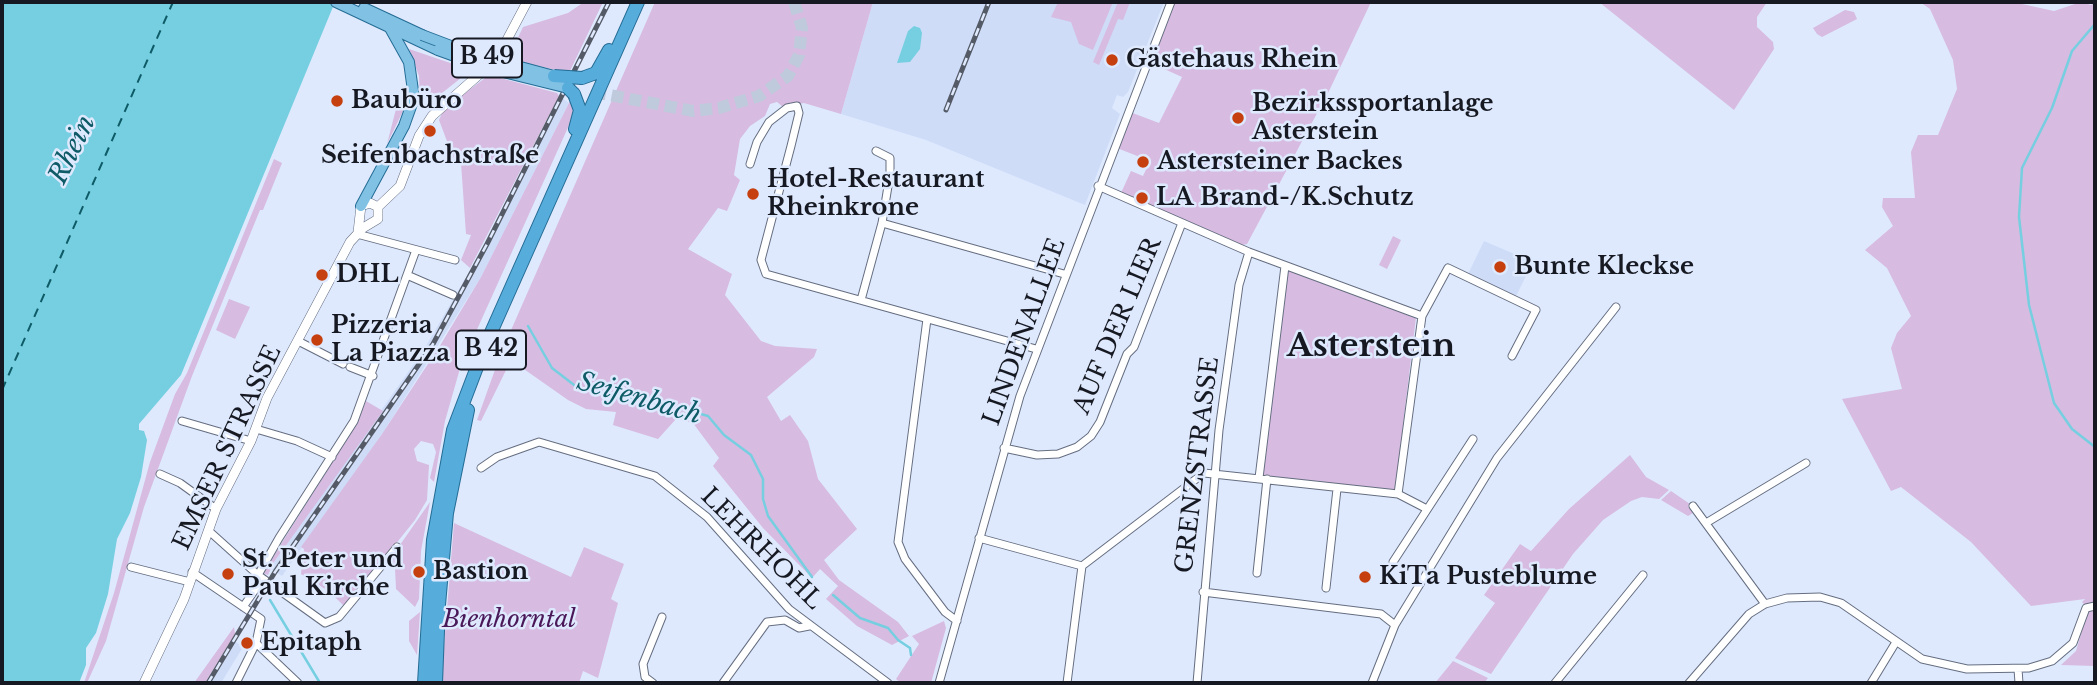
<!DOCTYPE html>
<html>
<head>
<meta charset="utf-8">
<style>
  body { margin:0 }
  #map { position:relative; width:2097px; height:685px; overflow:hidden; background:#dee9fe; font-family:"Libre Baskerville",serif }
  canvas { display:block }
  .frame { position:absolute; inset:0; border:4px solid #161921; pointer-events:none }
</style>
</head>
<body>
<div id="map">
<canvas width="2097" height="685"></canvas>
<div class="frame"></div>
</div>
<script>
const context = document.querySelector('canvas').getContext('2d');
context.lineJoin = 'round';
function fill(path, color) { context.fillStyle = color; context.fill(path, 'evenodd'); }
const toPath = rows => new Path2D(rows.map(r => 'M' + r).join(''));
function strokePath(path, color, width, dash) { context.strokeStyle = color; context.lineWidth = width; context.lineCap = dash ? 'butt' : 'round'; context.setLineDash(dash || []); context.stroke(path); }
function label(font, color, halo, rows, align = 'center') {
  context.font = font + ' "Libre Baskerville",serif'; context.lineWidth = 5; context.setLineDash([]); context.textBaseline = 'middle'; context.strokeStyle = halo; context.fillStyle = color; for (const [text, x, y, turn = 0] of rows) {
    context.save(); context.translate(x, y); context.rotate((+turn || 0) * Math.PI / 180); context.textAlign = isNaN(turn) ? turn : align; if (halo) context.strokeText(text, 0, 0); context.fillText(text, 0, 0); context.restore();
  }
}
fill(toPath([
  [873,2,1164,2,1128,92,1123,97,1117,95,1112,108,1120,114,1085,205,926,140,841,114],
  [559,96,569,103,481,277,382,434,282,576,270,568,423,351,479,255],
  [1484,241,1533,262,1515,298,1468,274],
  [232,639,243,647,221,683,205,683]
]), '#cedcf8');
fill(toPath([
  [584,2,603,2,569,73,508,59,523,27,568,13],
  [655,2,873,2,841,114,804,103,783,107,777,102,770,104,765,116,750,126,740,139,734,175,740,180,727,211,718,208,688,249,732,274,725,295,761,341,775,346,817,349,814,357,767,397,781,421,790,415,808,441,818,479,857,529,824,560,839,580,898,622,909,636,892,645,857,626,826,599,838,586,820,569,812,578,763,528,713,466,719,458,693,423,676,419,658,439,613,425,616,412,586,409,568,400,511,360,481,421,477,420,501,353],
  [1058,2,1113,2,1093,50,1079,44,1071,22,1051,17],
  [1118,2,1130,2,1123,20,1118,19,1099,65,1093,62],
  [1175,2,1371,2,1330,89,1247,244,1242,245,1121,193,1131,171,1143,176,1150,161,1117,148,1130,112,1159,123,1182,77,1151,63],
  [1599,2,1767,2,1757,17,1757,27,1773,42,1774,49,1734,110],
  [1920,2,2013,2,2054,11,2081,2,2091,5,2095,2,2095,603,2085,605,2082,602,2085,599,2031,606,1971,542,1901,487,1891,491,1842,399,1902,389,1891,348,1897,333,1911,316,1887,268,1865,250,1893,226,1882,207,1883,198,1915,198,1911,152,1918,135,1938,135,1957,89,1953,60,1930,9],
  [1845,10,1854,12,1857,19,1822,37,1817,34,1813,28],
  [409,49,471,70,437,97,420,99,419,76],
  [489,75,557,93,559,96,470,268,461,260,471,235,466,234,461,163,453,157,439,120,444,109],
  [570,101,573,110,570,123,461,365,445,421,434,482,430,478,436,452,433,444,421,441,414,449,417,461,429,465,427,500,415,520,345,607,330,592,301,574,304,549,301,547,382,434,441,344,481,277],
  [397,105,404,105,403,111,387,144],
  [274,159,282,163,263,210,260,210,192,376,144,507,106,641,87,683,84,683,114,593,150,462,175,394,187,373],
  [1393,236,1401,240,1387,269,1379,265],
  [1286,269,1416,317,1395,492,1263,475],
  [229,299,250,307,235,339,216,330],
  [366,401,383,411,274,562,268,575,263,573,353,429],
  [1630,455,1646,477,1669,490,1659,499,1642,497,1631,501,1603,520,1573,554,1491,674,1455,658,1495,603,1484,595,1520,544,1531,551,1569,509],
  [1671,491,1690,504,1688,506,1693,513,1688,516,1661,500],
  [430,502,421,551,419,599,415,607,396,589,395,568,388,562],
  [454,523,571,577,584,547,624,564,611,599,618,603,598,678,583,671,579,683,441,683],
  [2088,610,2095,611,2095,666,2061,665,2076,651],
  [420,612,417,655,409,641,409,621],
  [944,621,946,628,931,683,901,683,896,679,919,644,912,636],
  [234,627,235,634,205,683,194,683],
  [1453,661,1488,678,1484,683,1435,683]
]), '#d7bbe0');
fill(toPath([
  [2,2,335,2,181,375,139,424,139,430,144,431,147,440,141,477,130,513,117,539,108,594,96,633,86,648,86,665,79,683,2,683],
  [914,26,920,28,922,33,920,49,910,62,897,63,908,31]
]), '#76cfe0');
strokePath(toPath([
  [2095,24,2072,51,2052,108,2022,168,2019,217,2029,305,2054,403,2072,429,2095,447],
  [528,326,552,368,578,388,669,405,708,416,724,435,751,455,763,479,763,499,768,516,812,577],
  [833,595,860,618,888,628,898,640,910,648,911,655],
  [270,600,320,683]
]), '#76cfe0', 2.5);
strokePath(toPath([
  [2,390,173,2]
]), '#0e5b67', 2, [9, 7]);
strokePath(toPath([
  [594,92,693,111,719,108,759,96,788,76,799,55,802,28,794,2]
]), '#c0cadd', 12, [12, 6]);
const minor = toPath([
  [750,164,757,142,769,122,787,108,797,106,799,113,791,146,761,260,766,274,1036,349],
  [1098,186,1249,252,1422,316],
  [882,223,1064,274],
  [357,234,455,260],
  [407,275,453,295],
  [861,300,882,223,890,174,890,158,876,151],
  [927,319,898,542,905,559,945,612,957,621],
  [300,342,343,364],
  [350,367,373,376],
  [182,421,251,441],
  [256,429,297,441,332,457],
  [1004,448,1037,455,1058,454,1077,447,1091,436,1100,422,1127,354,1134,347,1182,223],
  [481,468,497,457,539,442,655,476,707,517,789,609,888,683],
  [160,474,180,483,216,509],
  [1259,478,1285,266],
  [1398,494,1422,316,1448,268,1536,310,1512,356],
  [1693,506,1765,604],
  [1706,523,1806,463],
  [209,531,258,575,325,623,339,617,397,547],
  [979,538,1082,566,1204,473,1398,494,1427,509],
  [1393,562,1473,439],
  [131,567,190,582],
  [192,572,261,619,256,643,236,683],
  [1257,573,1267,479],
  [1326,588,1337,489],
  [1203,592,1381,614,1395,625],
  [243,607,259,584,258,575,279,538,354,421,416,250],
  [256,643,298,683],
  [2018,669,2019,683],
  [653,683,645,677,643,664,662,617],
  [723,683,767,622,785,620,799,628,809,626],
  [939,683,1020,396,1171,2],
  [1067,683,1082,566],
  [1197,683,1219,430,1239,285,1249,252],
  [1372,683,1395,625,1497,458,1616,307],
  [1555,683,1643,575],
  [1689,683,1749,614,1765,604,1787,598,1820,597,1841,603,1922,659,1967,669,2029,668,2052,661,2073,643,2086,608,2095,606],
  [1871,683,1896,642]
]);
const tertiary = toPath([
  [378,207,400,186,419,136,432,116,491,64,501,51,527,2],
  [358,232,361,206,370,203,378,207],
  [144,683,184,599,216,509,251,441,267,398,350,242,363,228,378,219,378,207]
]);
const primary = toPath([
  [336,2,438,50],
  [364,8,422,35],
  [361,206,404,126,414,98,409,62,390,28]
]);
const trunk = toPath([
  [582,78,596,73,609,50],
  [574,94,580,110,575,129],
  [424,683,433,540,453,430,485,346,638,2],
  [436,683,439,605,447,513,468,410]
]);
strokePath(minor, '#656e80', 9);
strokePath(tertiary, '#656e80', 10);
strokePath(primary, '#246c94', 12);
strokePath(trunk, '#246c94', 14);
strokePath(minor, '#fff', 7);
strokePath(tertiary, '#fff', 9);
strokePath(primary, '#80c1e4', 10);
strokePath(trunk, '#56acdb', 12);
const rail = toPath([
  [946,110,989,2],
  [208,683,275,572,433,344,487,244,609,2]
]);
strokePath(rail, '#545a66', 5);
strokePath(rail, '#dee9fe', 2.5, [8]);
const primaryBridge = toPath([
  [422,35,472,54,554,76],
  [438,50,491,69,568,88]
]);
const trunkBridge = toPath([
  [554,76,582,78],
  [568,88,574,94]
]);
strokePath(primaryBridge, '#246c94', 12, []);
strokePath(trunkBridge, '#246c94', 14, []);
strokePath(primaryBridge, '#80c1e4', 10);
strokePath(trunkBridge, '#56acdb', 12);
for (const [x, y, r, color] of [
  [1112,60,7,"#c63f0e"],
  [337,101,7,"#c63f0e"],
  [1238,118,7,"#c63f0e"],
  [430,131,7,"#c63f0e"],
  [1143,162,7,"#c63f0e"],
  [753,194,7,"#c63f0e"],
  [1142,198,7,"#c63f0e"],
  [1500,267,7,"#c63f0e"],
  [322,275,7,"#c63f0e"],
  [317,340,7,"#c63f0e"],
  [419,572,7,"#c63f0e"],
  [228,574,7,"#c63f0e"],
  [1365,577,7,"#c63f0e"],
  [247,643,7,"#c63f0e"]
]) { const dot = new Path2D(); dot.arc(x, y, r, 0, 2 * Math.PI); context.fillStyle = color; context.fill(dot); strokePath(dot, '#dee9fe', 2.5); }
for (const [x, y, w] of [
  [487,58,70],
  [491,350,70]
]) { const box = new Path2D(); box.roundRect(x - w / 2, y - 19.5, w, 39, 5); context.fillStyle = '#dee9fe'; context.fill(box); strokePath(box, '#161921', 2); }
label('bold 23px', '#161921', null, [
  ["B 49",487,58],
  ["B 42",491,350]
]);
label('bold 24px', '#161921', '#dee9fe', [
  ["Gästehaus Rhein",1126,60],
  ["Baubüro",351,101],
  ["Bezirkssportanlage",1252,104],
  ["Asterstein",1252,132],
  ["Seifenbachstraße",430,156,"center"],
  ["Astersteiner Backes",1157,162],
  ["Hotel-Restaurant",767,180],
  ["Rheinkrone",767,208],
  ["LA Brand-/K.Schutz",1156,198],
  ["Bunte Kleckse",1514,267],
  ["DHL",336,275],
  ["Pizzeria",331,326],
  ["La Piazza",331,354],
  ["St. Peter und",242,560],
  ["Paul Kirche",242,588],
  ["Bastion",433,572],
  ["KiTa Pusteblume",1379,577],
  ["Epitaph",261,643]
], 'left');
label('24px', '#161921', '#dee9fe', [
  ["AUF DER LIER",1118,326,-67],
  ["LINDENALLEE",1025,332,-70],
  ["EMSER STRASSE",228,448,-65],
  ["GRENZSTRASSE",1198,465,-83],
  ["LEHRHOHL",761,549,45]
]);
label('italic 24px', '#4a1859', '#dee9fe', [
  ["Bienhorntal",509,620]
]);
label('italic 26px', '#0e5b67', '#dee9fe', [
  ["Rhein",73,150,-64],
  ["Seifenbach",639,399,16]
]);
label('bold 32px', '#161921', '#dee9fe', [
  ["Asterstein",1371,347]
]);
</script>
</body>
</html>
